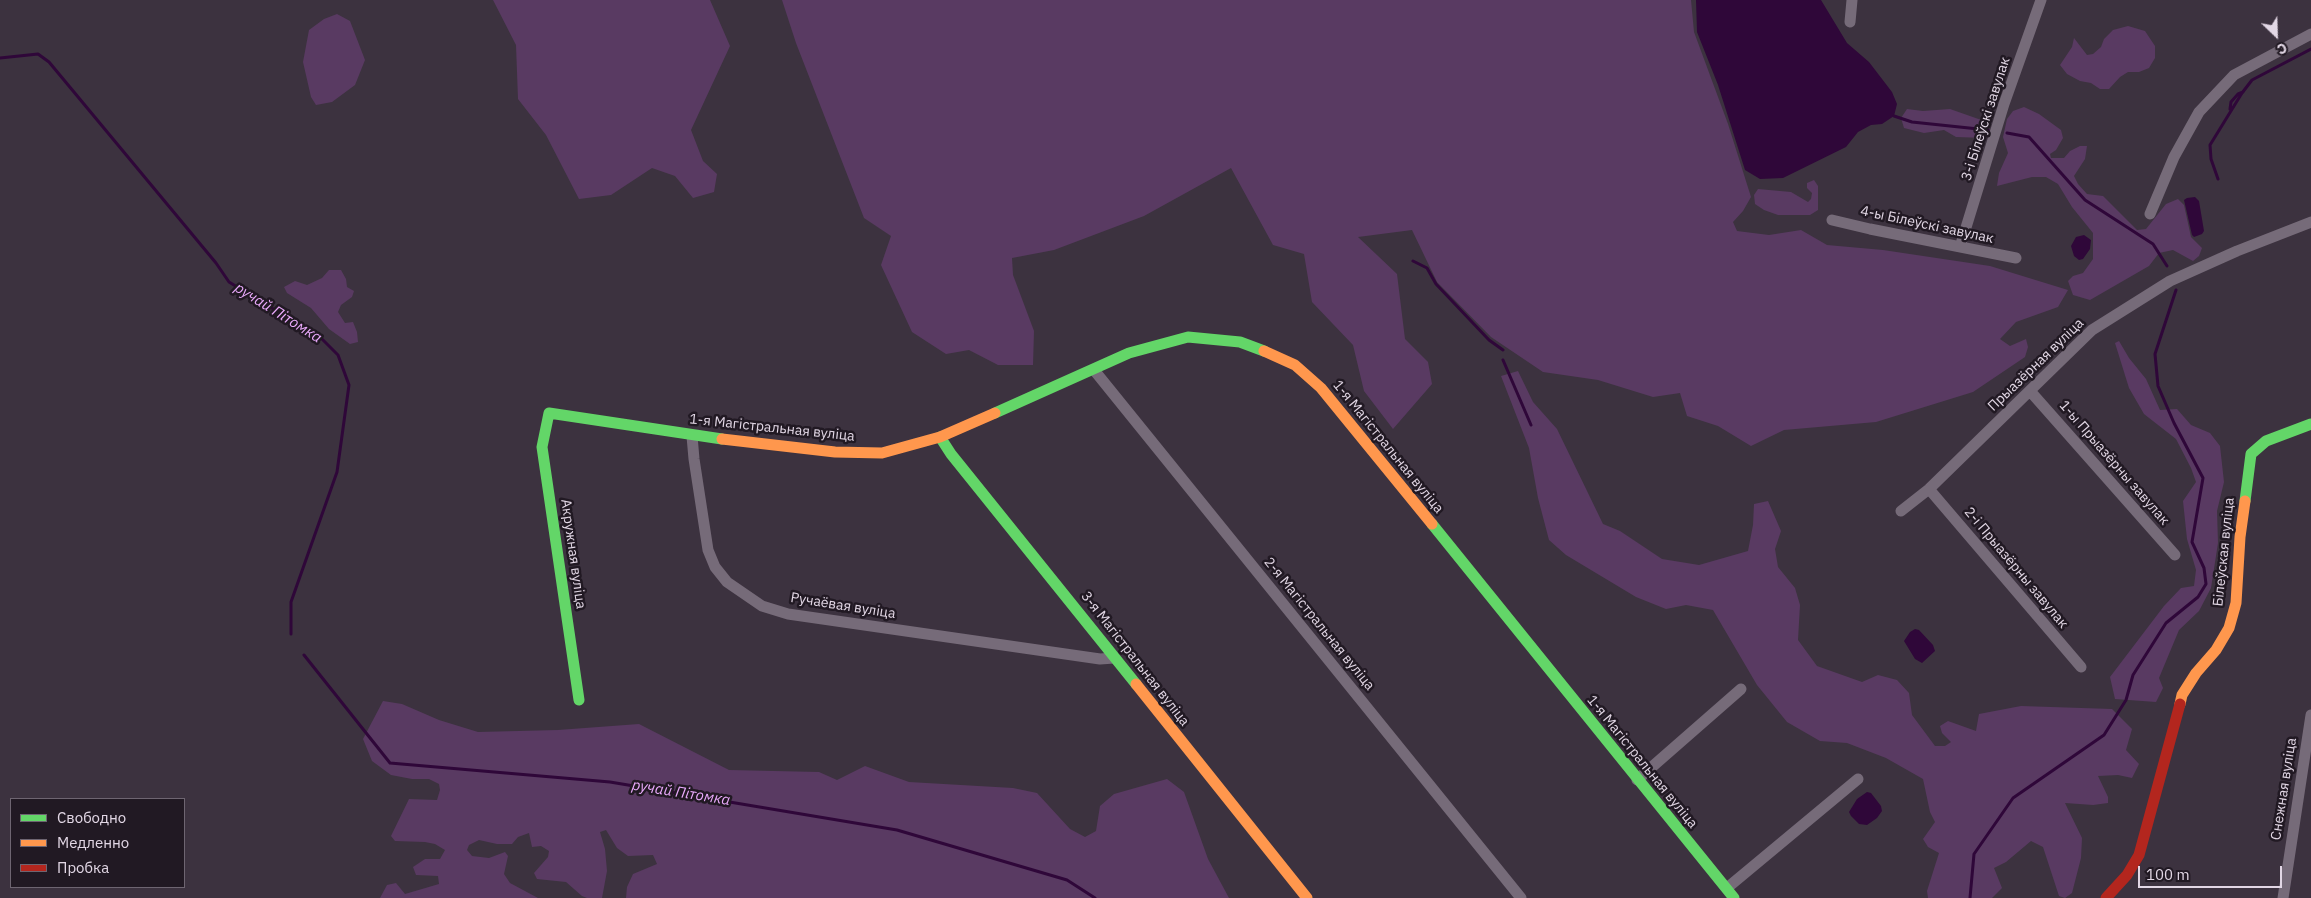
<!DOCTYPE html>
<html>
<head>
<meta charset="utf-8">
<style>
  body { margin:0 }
  #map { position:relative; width:2311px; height:898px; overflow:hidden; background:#3c323f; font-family:"IBM Plex Sans",sans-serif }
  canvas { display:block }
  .legend { position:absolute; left:10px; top:798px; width:175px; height:90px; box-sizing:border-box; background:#211923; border:1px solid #6e6571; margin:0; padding:6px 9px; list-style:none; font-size:15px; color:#e2d7e5 }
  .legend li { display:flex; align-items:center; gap:10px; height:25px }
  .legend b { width:25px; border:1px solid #6e6571 }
  .north { position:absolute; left:2251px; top:10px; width:50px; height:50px; -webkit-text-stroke:4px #211923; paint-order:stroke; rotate:156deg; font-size:14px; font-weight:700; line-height:20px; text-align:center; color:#e2d7e5 }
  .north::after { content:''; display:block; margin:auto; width:18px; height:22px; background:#e2d7e5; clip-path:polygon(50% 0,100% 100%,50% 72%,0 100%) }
  .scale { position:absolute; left:2138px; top:866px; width:144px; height:22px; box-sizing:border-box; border:2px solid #e2d7e5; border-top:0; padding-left:6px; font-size:15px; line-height:18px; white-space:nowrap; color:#e2d7e5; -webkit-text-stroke:4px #211923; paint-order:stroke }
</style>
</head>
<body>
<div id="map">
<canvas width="2311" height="898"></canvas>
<ul class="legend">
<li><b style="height:6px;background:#63d668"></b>Свободно</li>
<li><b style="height:6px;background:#ff974d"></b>Медленно</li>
<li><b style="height:6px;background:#b3261e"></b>Пробка</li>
</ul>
<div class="north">С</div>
<div class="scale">100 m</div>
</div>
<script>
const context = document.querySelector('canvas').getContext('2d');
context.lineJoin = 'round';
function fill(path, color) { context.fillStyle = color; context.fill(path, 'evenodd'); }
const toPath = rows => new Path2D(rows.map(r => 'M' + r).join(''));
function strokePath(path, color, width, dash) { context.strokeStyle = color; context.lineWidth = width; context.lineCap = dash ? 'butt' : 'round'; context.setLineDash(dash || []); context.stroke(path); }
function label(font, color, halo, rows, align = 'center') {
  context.font = font + ' "IBM Plex Sans",sans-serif'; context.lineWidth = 5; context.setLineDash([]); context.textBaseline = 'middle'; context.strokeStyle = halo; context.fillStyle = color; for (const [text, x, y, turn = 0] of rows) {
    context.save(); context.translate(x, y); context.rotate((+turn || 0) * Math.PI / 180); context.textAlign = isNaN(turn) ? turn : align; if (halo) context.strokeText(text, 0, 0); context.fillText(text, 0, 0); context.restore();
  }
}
fill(toPath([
  [493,0,710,0,730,46,691,130,703,161,717,174,714,192,693,198,675,176,652,168,611,195,579,199,546,135,518,99,516,45],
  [782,0,1691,0,1694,32,1728,124,1751,197,1743,211,1733,222,1737,231,1769,235,1801,230,1827,245,1883,250,1990,266,2068,290,2058,307,2016,322,2000,339,2010,346,2026,339,2028,347,2025,357,1973,392,1876,422,1784,430,1751,446,1718,426,1687,416,1680,393,1653,397,1598,380,1543,372,1491,337,1437,282,1412,230,1358,237,1397,274,1405,339,1428,362,1432,384,1393,429,1364,391,1353,345,1312,302,1304,254,1273,245,1231,168,1144,216,1054,250,1012,258,1013,275,1034,331,1033,365,998,365,969,350,946,354,912,332,881,265,891,236,864,218,796,43],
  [337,14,350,21,365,60,355,85,332,102,316,105,311,97,303,62,309,30,324,19],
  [2128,26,2145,31,2155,46,2155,58,2149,68,2139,72,2128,72,2120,77,2109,89,2100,89,2091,83,2080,81,2067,74,2060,65,2072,47,2074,38,2087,55,2093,54,2101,47,2104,39,2113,30],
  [2024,107,2039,114,2061,130,2063,138,2056,150,2050,154,2051,158,2064,158,2070,151,2080,146,2087,146,2085,159,2074,176,2078,184,2087,194,2103,196,2137,230,2146,229,2166,204,2178,199,2184,205,2191,237,2202,248,2199,256,2193,261,2173,250,2159,253,2149,266,2090,300,2073,295,2068,281,2073,276,2083,273,2093,259,2093,233,2072,207,2058,184,2046,177,2032,177,1997,186,1999,173,2008,153,2003,137,2007,119,2013,111],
  [1907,109,1923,111,1950,109,1987,122,1990,132,1986,138,1956,137,1944,130,1924,133,1904,128,1901,118],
  [1814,180,1818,186,1818,210,1810,215,1778,215,1764,210,1755,204,1754,195,1758,189,1791,192,1808,202,1811,199,1812,193,1807,188,1807,183],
  [329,270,341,270,346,279,347,287,354,291,352,297,341,305,338,312,345,323,353,322,357,332,358,342,350,344,329,329,311,308,287,293,284,287,295,281,307,285,322,278],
  [2119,341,2129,358,2146,379,2160,410,2177,409,2191,425,2210,433,2220,446,2224,482,2217,511,2218,543,2211,588,2199,611,2179,630,2159,678,2163,688,2156,702,2115,699,2110,677,2164,606,2181,588,2194,586,2196,570,2187,539,2183,501,2196,482,2191,468,2176,439,2144,414,2129,388,2115,343],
  [1518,371,1533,402,1557,429,1603,524,1620,531,1662,559,1699,565,1748,551,1753,525,1754,504,1768,501,1781,531,1775,549,1778,567,1795,588,1800,605,1798,640,1817,666,1862,682,1878,675,1897,680,1909,693,1912,715,1935,746,1945,746,1951,742,1942,733,1940,726,1948,721,1976,731,1979,714,2021,706,2112,709,2132,729,2126,750,2139,764,2132,778,2118,775,2098,776,2108,797,2108,803,2093,805,2065,803,2082,838,2081,858,2072,893,2065,898,2059,896,2043,847,2031,841,2006,862,1994,868,2002,888,1992,898,1928,898,1927,891,1939,853,1928,847,1923,839,1935,822,1930,812,1923,779,1886,758,1847,743,1820,741,1787,722,1757,685,1713,610,1686,605,1666,609,1636,597,1566,555,1549,540,1538,498,1529,448,1501,376],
  [383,701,402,704,439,720,478,732,558,730,639,724,729,770,819,772,837,780,865,766,909,782,1013,788,1037,793,1070,829,1085,837,1096,831,1100,806,1114,794,1167,779,1184,792,1208,859,1229,898,626,898,627,887,633,874,657,864,653,855,628,856,617,848,606,830,600,832,605,849,607,871,602,898,587,898,582,896,566,882,537,879,534,873,548,857,549,851,541,846,532,847,529,833,518,837,512,844,497,844,479,840,469,845,467,850,472,856,489,858,505,852,508,856,504,874,510,883,538,898,380,898,387,885,396,883,405,894,439,884,438,876,416,875,413,867,425,859,440,859,445,850,435,844,425,842,395,841,391,836,409,799,437,800,440,790,439,784,429,779,412,779,391,775,372,761,363,739]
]), '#593a62');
fill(toPath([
  [1696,0,1821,0,1847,43,1869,62,1892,92,1897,104,1894,116,1882,124,1871,125,1858,132,1846,147,1783,178,1760,179,1745,170,1718,85,1697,32],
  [2195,197,2199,201,2204,231,2202,234,2194,237,2192,235,2184,200,2187,198],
  [2084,235,2091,240,2090,249,2083,259,2079,260,2074,256,2071,246,2076,237],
  [1915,629,1919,630,1933,645,1935,651,1922,663,1915,659,1904,641,1910,632],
  [1867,792,1871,793,1881,806,1882,811,1877,818,1867,825,1859,824,1851,816,1849,812,1857,799]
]), '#2f0739');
strokePath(toPath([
  [0,58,38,54,49,62,216,263,229,282,321,338,338,355,349,385,337,472,291,602,291,634],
  [2230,109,2231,102,2238,94,2243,92],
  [1894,116,1912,122,1988,130],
  [2007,133,2029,137,2085,200,2153,244,2167,266],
  [2218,179,2211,159,2210,145,2242,93,2252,80,2311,49],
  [1413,261,1427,268,1436,284,1489,340,1503,350],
  [1503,360,1531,425],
  [304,655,390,763,610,782,897,830,1067,880,1095,898],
  [1970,898,1974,854,2013,798,2104,735,2126,700,2133,675,2166,623,2198,597,2206,584,2204,568,2192,542,2203,478,2174,423,2158,386,2155,354,2176,290]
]), '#2f0739', 3);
strokePath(toPath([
  [1850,22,1852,0],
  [2150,214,2174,157,2199,112,2234,75,2311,34],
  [1832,220,1870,229,2016,258],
  [1960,247,2004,104,2041,0],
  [1094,370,1521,898],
  [2030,391,2175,555],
  [692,436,694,459,708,550,715,567,727,582,762,606,788,614,1100,659,1114,658],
  [1929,489,2081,667],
  [1901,511,1929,489,2092,330,2170,281,2237,251,2311,222],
  [1637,780,1741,689],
  [1727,888,1858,779],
  [2283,898,2311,715]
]), '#766b79', 11);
strokePath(toPath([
  [995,413,1129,353,1188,337,1240,342,1264,351],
  [940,437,951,454,1136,684],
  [2245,501,2251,454,2266,441,2311,424],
  [1432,524,1734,898],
  [579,700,542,447,549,413,722,439]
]), '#63d668', 11);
strokePath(toPath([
  [1264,351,1295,365,1321,388,1432,524],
  [722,439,835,452,882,453,940,437,995,413],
  [1136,684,1307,898],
  [2180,704,2182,695,2196,673,2216,650,2229,628,2236,603,2240,537,2245,501]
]), '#ff974d', 11);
strokePath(toPath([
  [2106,898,2127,875,2139,855,2180,704]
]), '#b3261e', 11);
label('14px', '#e2d7e5', '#211923', [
  ["3-і Білеўскі завулак",1986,119,-72],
  ["4-ы Білеўскі завулак",1927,225,12],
  ["Прыазёрная вуліца",2036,365,-44],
  ["1-я Магістральная вуліца",772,428,6],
  ["1-я Магістральная вуліца",1388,447,51],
  ["1-ы Прыазёрны завулак",2114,463,49],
  ["Білеўская вуліца",2224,552,-84],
  ["Акружная вуліца",573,554,82],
  ["2-і Прыазёрны завулак",2016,568,50],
  ["Ручаёвая вуліца",843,606,9],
  ["2-я Магістральная вуліца",1319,624,51],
  ["3-я Магістральная вуліца",1135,659,52],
  ["1-я Магістральная вуліца",1642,762,51],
  ["Снежная вуліца",2284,789,-81]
]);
label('italic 15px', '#eaaafc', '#211923', [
  ["ручай Пітомка",278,313,32],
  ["ручай Пітомка",681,793,9]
]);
</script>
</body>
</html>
